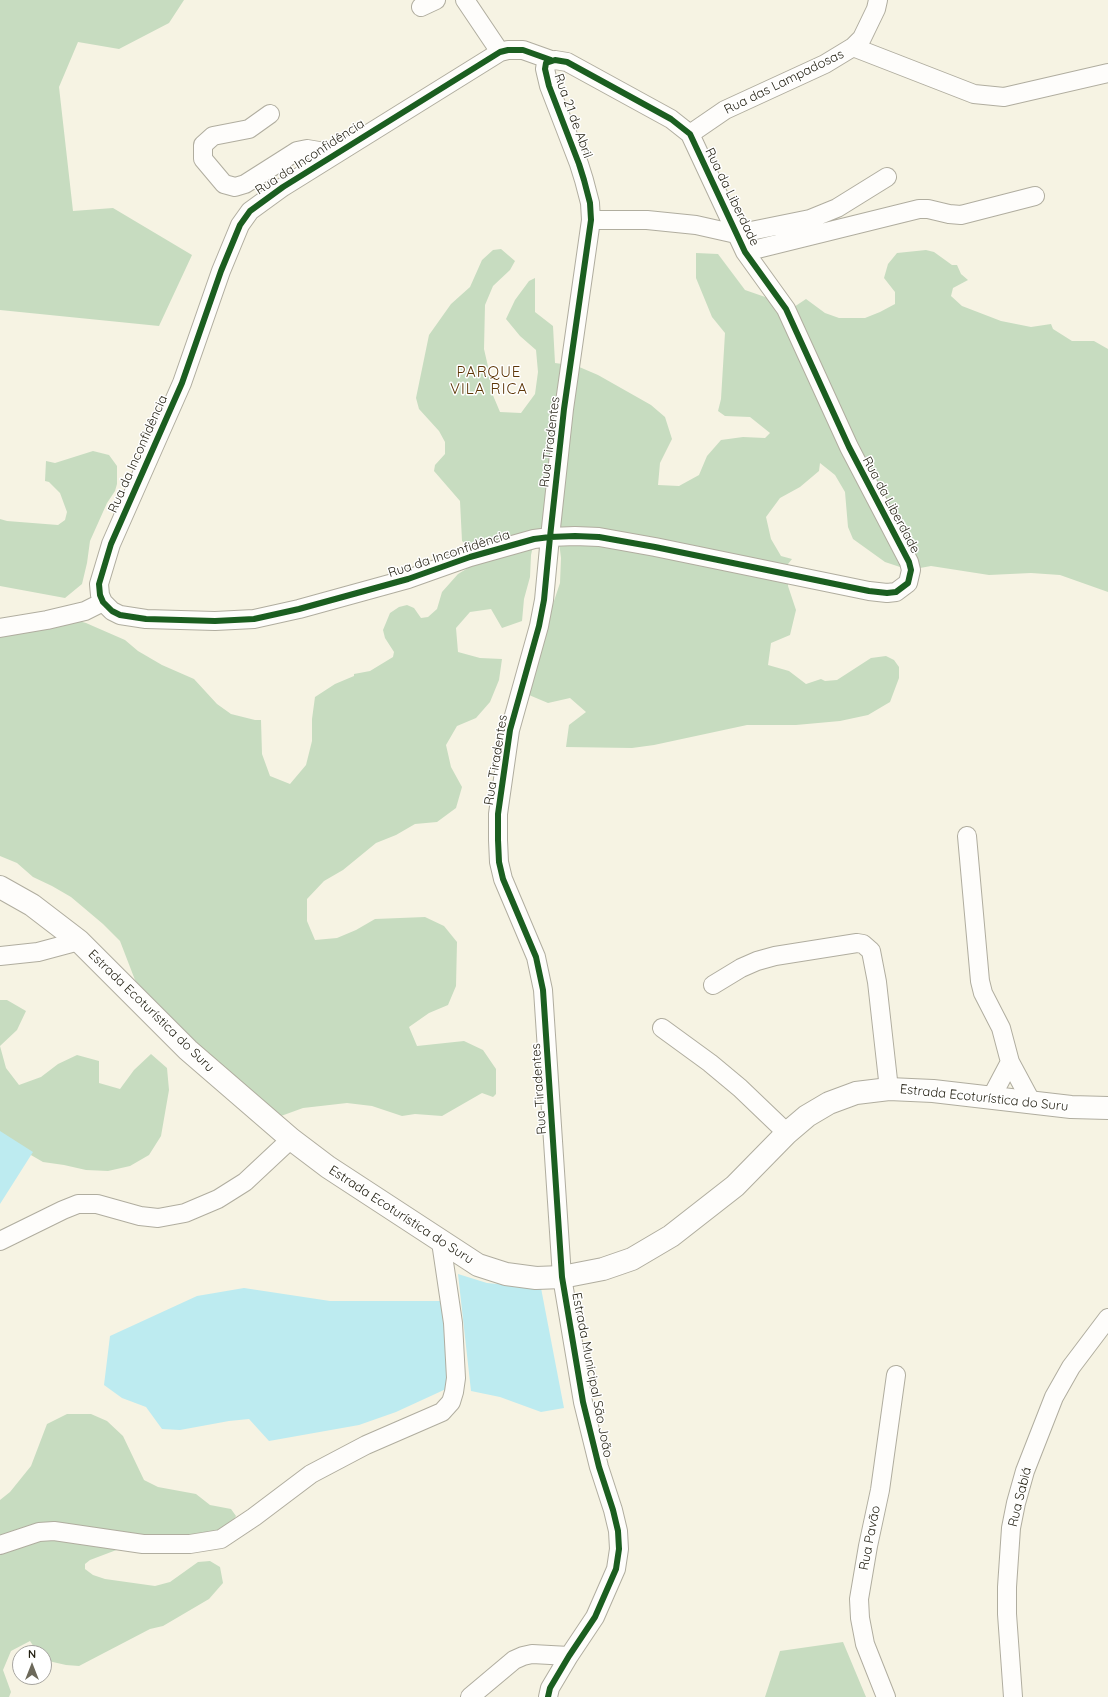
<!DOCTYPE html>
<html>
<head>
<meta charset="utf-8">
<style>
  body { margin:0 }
  #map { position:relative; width:1108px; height:1697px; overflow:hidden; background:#f6f3e3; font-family:Quicksand,sans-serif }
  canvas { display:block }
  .north { position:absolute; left:12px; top:1645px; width:40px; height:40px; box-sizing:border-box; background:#fff; border:1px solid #a7a5a0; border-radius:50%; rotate:0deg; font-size:11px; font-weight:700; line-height:16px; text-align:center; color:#221f11 }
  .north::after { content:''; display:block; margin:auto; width:14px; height:18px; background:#6c695a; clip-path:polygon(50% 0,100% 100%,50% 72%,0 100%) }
</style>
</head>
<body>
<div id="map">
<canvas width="1108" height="1697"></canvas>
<div class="north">N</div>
</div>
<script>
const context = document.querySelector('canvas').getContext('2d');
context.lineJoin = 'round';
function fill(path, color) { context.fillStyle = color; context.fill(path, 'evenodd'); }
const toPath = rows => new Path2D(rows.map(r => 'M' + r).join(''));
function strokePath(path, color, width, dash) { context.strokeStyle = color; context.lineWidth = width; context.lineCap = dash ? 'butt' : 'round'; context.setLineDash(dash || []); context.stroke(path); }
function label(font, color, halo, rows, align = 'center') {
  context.font = font + ' Quicksand,sans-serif'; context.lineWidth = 3; context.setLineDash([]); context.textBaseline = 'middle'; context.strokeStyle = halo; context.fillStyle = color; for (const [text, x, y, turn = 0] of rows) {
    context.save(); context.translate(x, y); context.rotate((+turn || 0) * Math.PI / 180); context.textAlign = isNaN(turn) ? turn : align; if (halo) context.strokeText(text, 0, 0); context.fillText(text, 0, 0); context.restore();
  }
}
fill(toPath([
  [0,0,184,0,169,23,119,49,78,42,59,87,73,211,113,208,192,255,159,326,0,310],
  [501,249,515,261,510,270,493,286,485,305,484,349,489,371,492,393,500,412,521,413,535,394,538,372,536,350,520,336,506,319,515,300,529,281,535,278,535,312,553,326,555,363,577,366,598,375,651,405,665,417,672,439,660,463,658,485,679,486,699,475,707,456,721,440,743,437,765,438,770,433,750,417,725,416,718,411,721,399,725,333,712,317,696,278,696,253,718,254,745,290,794,307,806,299,825,313,839,318,865,318,880,312,895,304,895,292,884,278,888,264,897,253,926,250,934,252,952,265,957,265,961,274,968,280,953,288,951,296,962,306,1001,321,1031,327,1051,324,1053,329,1072,341,1094,341,1108,349,1108,592,1060,575,1031,573,989,575,931,566,909,570,885,562,853,539,848,527,845,492,835,475,820,463,819,471,800,487,780,498,766,517,771,539,781,556,792,559,788,564,788,586,796,610,790,635,771,643,768,665,789,671,806,684,821,679,825,681,837,680,871,658,886,656,894,660,899,667,899,678,890,702,868,715,840,721,796,725,747,725,654,745,632,748,566,747,569,725,586,712,570,698,548,703,529,695,552,607,560,583,561,558,558,534,536,533,531,555,530,577,524,599,522,621,502,628,491,609,470,612,456,628,458,652,480,658,502,659,499,680,490,702,476,718,457,726,446,745,451,767,462,787,456,808,437,822,415,824,396,835,376,843,343,870,324,881,307,899,307,921,315,940,337,938,356,930,375,919,425,917,444,926,457,942,456,986,448,1005,429,1013,409,1027,417,1046,464,1041,483,1050,496,1069,496,1094,493,1097,482,1093,442,1116,415,1114,402,1116,372,1106,347,1103,303,1108,281,1116,259,1110,149,999,135,980,120,941,103,924,71,897,52,886,33,877,17,863,0,856,0,632,65,617,86,623,125,640,138,651,162,665,194,679,217,704,231,714,255,720,261,720,262,754,270,776,290,784,306,765,312,741,312,719,315,697,335,684,354,676,354,674,370,671,393,657,394,652,385,638,383,630,390,613,399,607,407,605,414,608,421,618,428,617,437,609,442,592,458,574,488,556,486,550,468,546,462,541,460,501,434,471,435,465,445,454,445,442,439,431,419,409,416,398,429,335,451,304,470,287,482,260,493,250],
  [93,451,109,455,117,466,117,484,115,491,107,503,90,541,87,563,82,584,65,598,0,586,0,519,7,521,58,525,65,520,67,512,60,493,49,482,45,481,46,461,55,463],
  [0,1000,7,1000,26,1011,17,1030,0,1046,6,1068,19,1085,41,1077,58,1064,77,1055,99,1061,99,1083,120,1089,134,1070,151,1054,167,1068,169,1090,161,1136,149,1155,130,1166,108,1171,86,1170,64,1165,43,1162,24,1151,0,1144],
  [67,1414,91,1414,107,1421,123,1436,144,1480,158,1487,196,1494,210,1505,231,1509,236,1516,228,1529,127,1546,90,1560,85,1564,85,1569,93,1575,105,1579,155,1586,170,1582,198,1562,210,1561,220,1567,223,1583,209,1599,163,1626,150,1629,79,1666,66,1665,44,1660,44,1653,38,1653,30,1641,11,1651,3,1670,11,1692,9,1697,0,1697,0,1500,10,1492,31,1466,47,1424],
  [843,1642,866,1697,765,1697,780,1651]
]), '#c7dcc0');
fill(toPath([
  [0,1131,33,1152,0,1204],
  [458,1274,487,1283,541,1288,564,1408,541,1412,500,1397,471,1391],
  [244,1288,330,1301,441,1301,451,1343,446,1389,396,1412,359,1425,269,1441,249,1419,229,1421,180,1430,162,1429,146,1407,122,1398,104,1385,110,1336,197,1296]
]), '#bdebf0');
const minor = toPath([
  [465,0,500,52],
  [421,7,436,0],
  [853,47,974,94,1004,97,1108,73],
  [270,114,249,129,213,136,203,145,203,159,224,184,235,187,245,184,297,151,307,149,319,151,332,156],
  [690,134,725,110,825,64,853,47,862,38,876,9,878,0],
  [591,220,647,220,696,225,736,234,810,219,837,208,887,177],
  [745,252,919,209,928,209,949,214,961,215,1035,196],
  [0,628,47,620,85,611,103,602],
  [967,836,980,981,983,993,1001,1028,1010,1062,1032,1103],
  [0,956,38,952,79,941],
  [713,985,741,968,757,961,775,956,857,943,863,944,871,951,877,982,889,1089],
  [662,1028,710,1063,740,1088,787,1133],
  [991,1098,1010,1062],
  [0,1241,63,1210,78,1204,97,1204,140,1216,158,1218,185,1213,218,1199,245,1182,291,1139],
  [0,1545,39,1532,54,1531,143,1544,190,1544,221,1539,254,1517,311,1474,366,1445,442,1412,451,1402,454,1392,456,1378,453,1323,441,1242],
  [470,1697,514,1660,523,1656,532,1654,569,1656],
  [548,1697,550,1688,569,1656,595,1617,616,1569,619,1549,618,1531,613,1510,599,1467,583,1402,562,1277,543,990,536,957,503,879,499,862,498,840,498,814,510,730,539,626,544,600,550,537,564,409,591,220,590,203,584,180,579,164,549,86,545,69,546,63,555,60,567,62,671,119,690,134,745,252,786,309,849,447,909,562,911,570,908,583,896,592,887,593,869,591,655,547,599,537,575,536,550,537,534,539,470,557,408,579,299,609,254,619,215,621,146,619,120,615,112,611,103,602,100,595,99,584,111,544,182,383,221,271,240,225,250,211,283,187,500,52,508,50,523,50,551,60],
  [886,1697,865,1644,860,1618,859,1599,868,1546,880,1490,896,1375],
  [1013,1697,1007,1614,1007,1587,1011,1528,1016,1503,1025,1471,1054,1397,1071,1367,1108,1318]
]);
const major = toPath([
  [0,887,32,905,79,941,188,1050,291,1139,328,1167,478,1265,506,1274,536,1278,562,1277,603,1269,632,1259,671,1236,735,1186,787,1133,807,1116,829,1103,856,1093,889,1089,933,1091,1071,1107,1108,1108]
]);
strokePath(minor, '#b0ad9f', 20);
strokePath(major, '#b0ad9f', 24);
strokePath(minor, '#fefdfb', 18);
strokePath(major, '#fefdfb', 22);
strokePath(toPath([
  [548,1697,550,1688,569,1656,595,1617,616,1569,619,1549,618,1531,613,1510,599,1467,583,1402,562,1277,543,990,536,957,503,879,499,862,498,840,498,814,510,730,539,626,544,600,550,537,564,409,591,220,590,203,584,180,579,164,549,86,545,69,546,63,555,60,567,62,671,119,690,134,745,252,786,309,849,447,909,562,911,570,908,583,896,592,887,593,869,591,655,547,599,537,575,536,550,537,534,539,470,557,408,579,299,609,254,619,215,621,146,619,120,615,112,611,103,602,100,595,99,584,111,544,182,383,221,271,240,225,250,211,283,187,500,52,508,50,523,50,551,60]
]), '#1b5e20', 6);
label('13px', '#221f11', '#fff', [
  ["Rua das Lampadosas",784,82,-26],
  ["Rua 21 de Abril",573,116,70],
  ["Rua da Inconfidência",310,157,-33],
  ["Rua da Liberdade",732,197,64],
  ["Rua Tiradentes",550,442,-83],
  ["Rua da Inconfidência",138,454,-66],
  ["Rua da Liberdade",891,505,62],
  ["Rua da Inconfidência",449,554,-18],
  ["Rua Tiradentes",496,760,-81],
  ["Estrada Ecoturística do Suru",151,1011,44],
  ["Rua Tiradentes",539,1089,-94],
  ["Estrada Ecoturística do Suru",984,1098,6],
  ["Estrada Ecoturística do Suru",401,1215,33],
  ["Estrada Municipal São João",592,1375,79],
  ["Rua Sabiá",1020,1497,-76],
  ["Rua Pavão",870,1538,-79]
]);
context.letterSpacing = '1px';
label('15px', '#5d3606', '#fff', [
  ["PARQUE",489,372],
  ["VILA RICA",489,389]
]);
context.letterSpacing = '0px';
</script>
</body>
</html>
